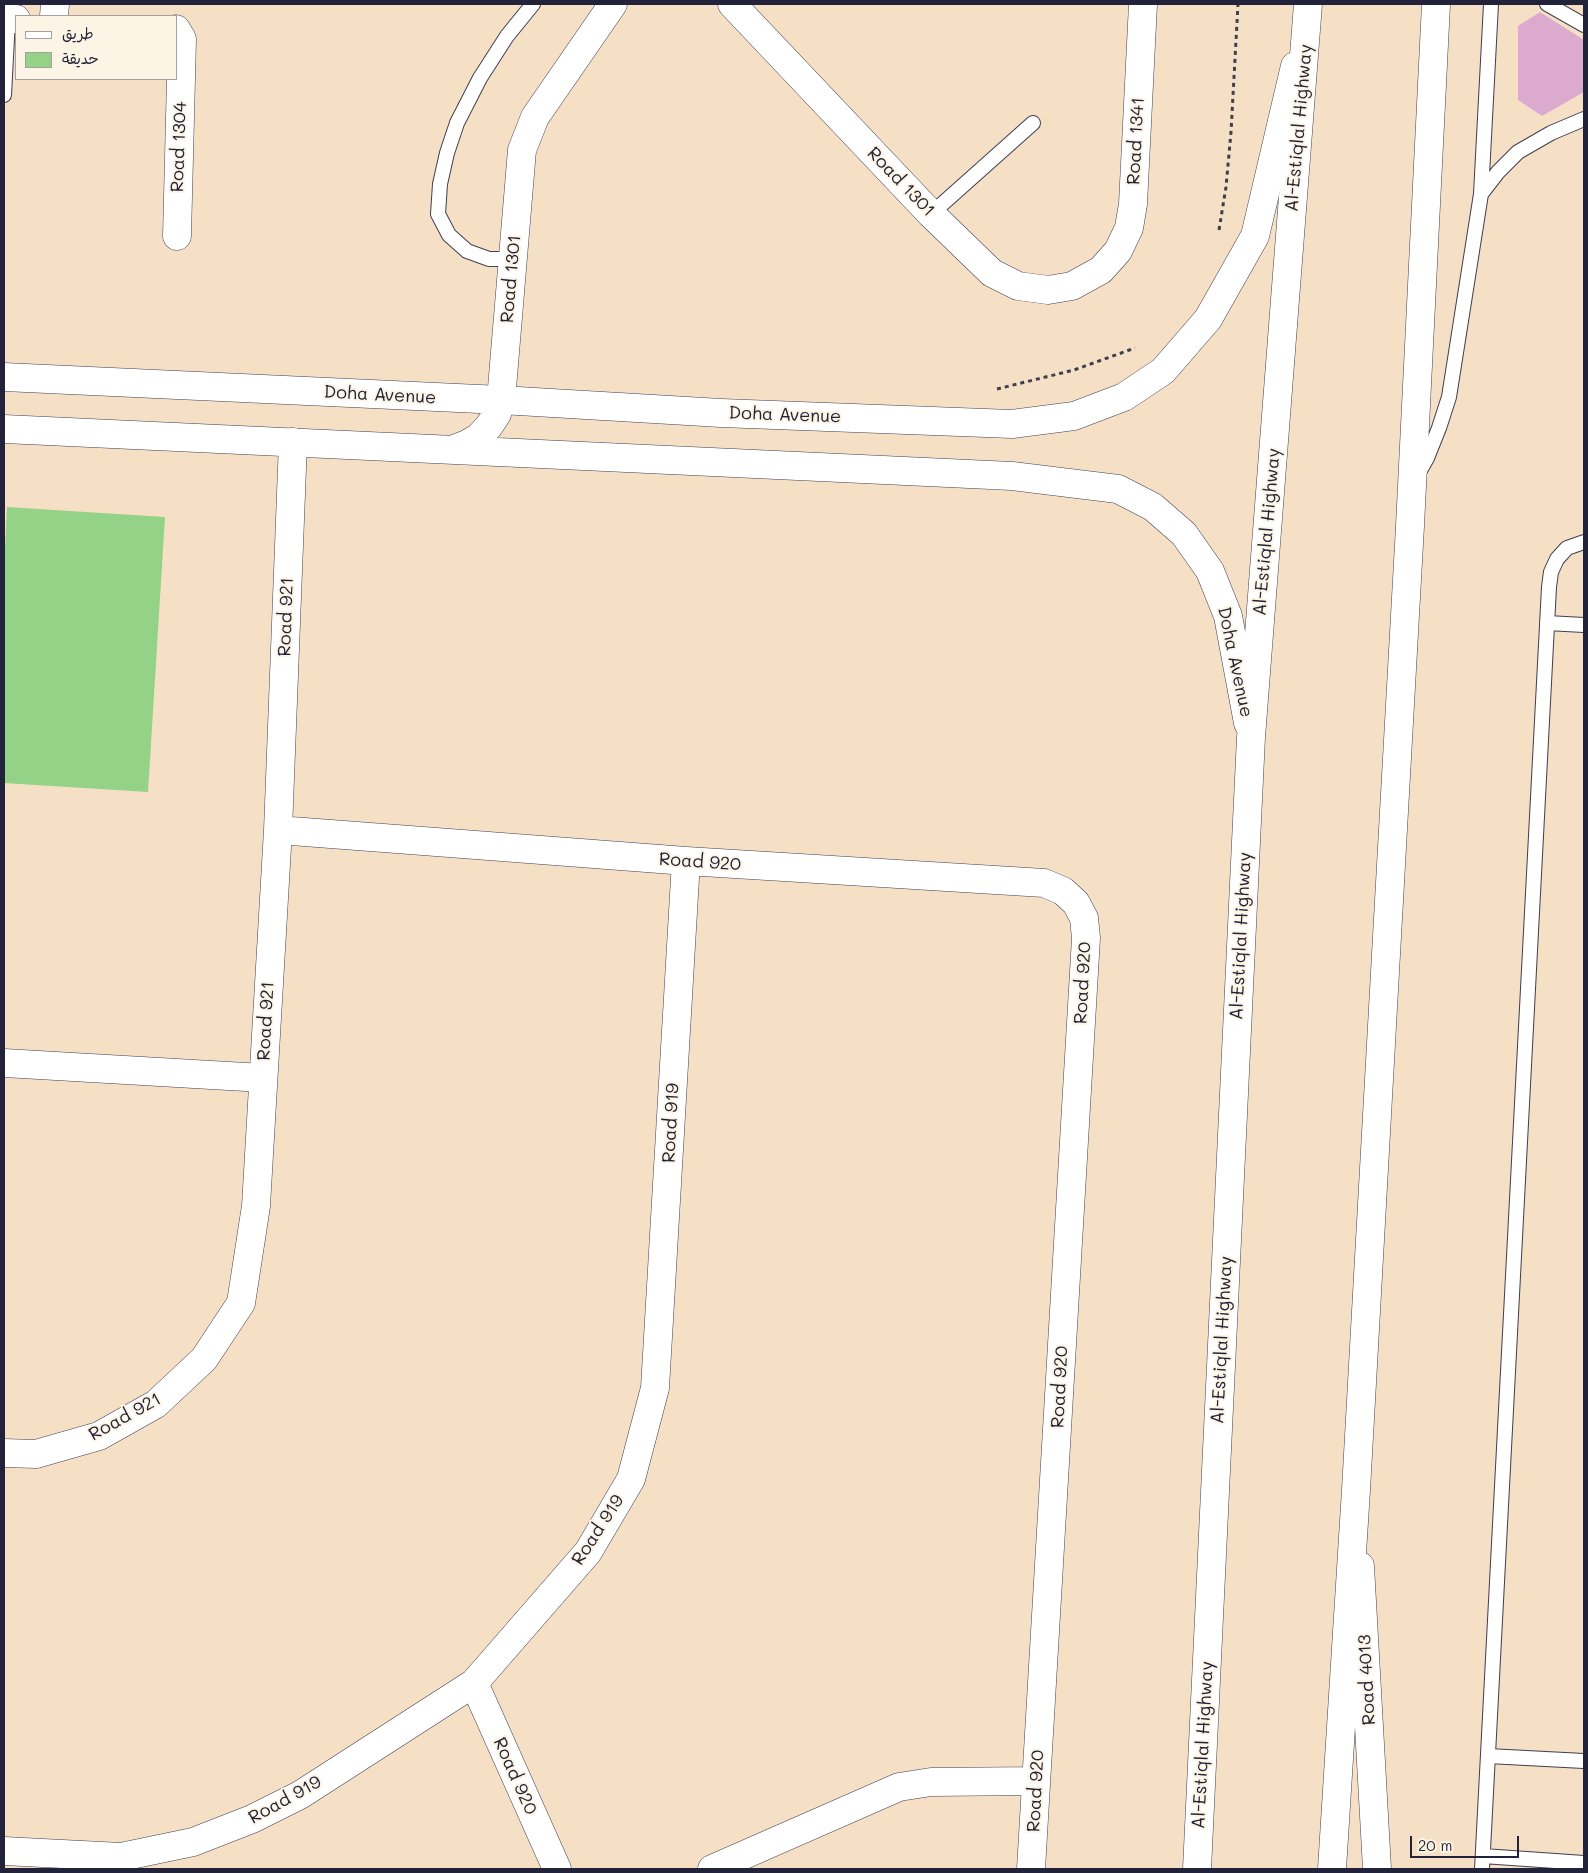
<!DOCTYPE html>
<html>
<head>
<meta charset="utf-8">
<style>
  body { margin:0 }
  #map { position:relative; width:1588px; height:1873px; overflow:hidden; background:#f5e0c5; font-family:Mali,"Playpen Sans Arabic",sans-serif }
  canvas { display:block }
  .frame { position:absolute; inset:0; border:5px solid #22223b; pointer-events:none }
  .legend { position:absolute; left:15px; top:15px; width:162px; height:65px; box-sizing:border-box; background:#fcf5e5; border:1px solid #a5a1a1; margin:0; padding:6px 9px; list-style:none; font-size:15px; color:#22223b }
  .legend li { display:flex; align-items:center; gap:10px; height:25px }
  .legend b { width:25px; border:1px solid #a5a1a1 }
  .scale { position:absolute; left:1410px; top:1836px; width:109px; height:22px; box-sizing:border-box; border:2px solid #22223b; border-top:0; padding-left:6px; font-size:15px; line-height:18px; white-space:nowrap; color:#22223b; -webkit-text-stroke:4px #fcf5e5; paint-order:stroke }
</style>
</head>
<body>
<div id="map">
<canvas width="1588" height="1873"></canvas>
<div class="frame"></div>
<ul class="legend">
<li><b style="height:6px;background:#fff"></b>طريق</li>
<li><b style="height:14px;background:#94d288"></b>حديقة</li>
</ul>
<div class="scale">20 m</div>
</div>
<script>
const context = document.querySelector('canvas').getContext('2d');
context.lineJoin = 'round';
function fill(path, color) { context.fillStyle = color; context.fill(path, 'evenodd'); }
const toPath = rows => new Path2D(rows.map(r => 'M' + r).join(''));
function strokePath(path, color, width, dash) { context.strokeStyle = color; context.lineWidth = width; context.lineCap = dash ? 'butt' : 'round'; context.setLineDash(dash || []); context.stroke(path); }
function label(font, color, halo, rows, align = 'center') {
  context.font = font + ' Mali,sans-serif'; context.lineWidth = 4; context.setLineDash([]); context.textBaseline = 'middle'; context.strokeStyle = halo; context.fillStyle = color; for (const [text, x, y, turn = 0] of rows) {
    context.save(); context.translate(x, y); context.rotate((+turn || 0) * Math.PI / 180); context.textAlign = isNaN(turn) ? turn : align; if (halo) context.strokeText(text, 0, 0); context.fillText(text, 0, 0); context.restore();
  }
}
fill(toPath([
  [7,507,165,517,148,792,4,783,4,568]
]), '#94d288');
fill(toPath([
  [1540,12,1584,40,1584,92,1542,116,1518,100,1518,26]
]), '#ddaacf');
const lane = toPath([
  [1547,4,1584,25],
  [4,95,8,19],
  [1481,194,1498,172,1518,152,1551,133,1584,119],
  [931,214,1033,123],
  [513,259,489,259,467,251,449,235,438,214,440,184,447,153,457,123,480,78,507,36,533,4],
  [1419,472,1427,458,1439,428,1449,397,1481,194,1491,4],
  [1547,623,1584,625],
  [1488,1756,1584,1761],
  [1483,1856,1584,1863],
  [1482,1869,1549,587,1551,572,1557,559,1567,548,1584,542]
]);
const street = toPath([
  [732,4,931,214,992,273,1018,286,1048,290,1072,286,1101,270,1118,251,1129,228,1133,204,1143,4],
  [54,16,55,4],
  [4,19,16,19],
  [176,29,182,39,177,236],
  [501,400,522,150,535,117,613,4],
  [278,830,686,861,1044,883,1063,891,1076,903,1084,918,1086,938,1031,1869],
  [4,1063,263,1078],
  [4,1453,36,1454,99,1436,156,1404,204,1359,241,1303,256,1206,278,830,293,442],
  [474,1683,557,1869],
  [4,1851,121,1857,193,1842,252,1819,300,1795,474,1683,588,1552,631,1479,655,1388,686,861],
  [712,1869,899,1787,931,1782,1036,1781]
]);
const secondary = toPath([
  [4,377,501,400,721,413,1012,424,1074,416,1124,397,1163,371,1208,319,1255,236,1295,66],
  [4,429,1012,476,1118,489,1153,507,1184,534,1210,571,1228,616,1248,723],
  [454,449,467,444,479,437,489,426,497,414,501,400],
  [1360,1566,1377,1869]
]);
const primary = toPath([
  [1197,1869,1251,737,1308,4],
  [1332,1869,1356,1490,1410,526,1436,4]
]);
strokePath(lane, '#423e50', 16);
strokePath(street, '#423e50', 29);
strokePath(secondary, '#423e50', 29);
strokePath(primary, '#423e50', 29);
strokePath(toPath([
  [1219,230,1226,187,1231,132,1238,4],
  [997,389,1074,370,1135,348]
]), '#423e50', 3, [4, 4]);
strokePath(lane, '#fff', 14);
strokePath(street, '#fff', 28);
strokePath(secondary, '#fff', 28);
strokePath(primary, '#fff', 28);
label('18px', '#22223b', '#fcf5e5', [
  ["Al-Estiqlal Highway",1299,128,-85],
  ["Road 1341",1136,141,-87],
  ["Road 1304",179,147,-88],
  ["Road 1301",901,182,46],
  ["Road 1301",511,279,-85],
  ["Doha Avenue",380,395,3],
  ["Doha Avenue",785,415,2],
  ["Al-Estiqlal Highway",1267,532,-85],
  ["Road 921",286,617,-88],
  ["Doha Avenue",1235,662,78],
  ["Road 920",700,862,4],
  ["Al-Estiqlal Highway",1241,936,-87],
  ["Road 920",1083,983,-87],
  ["Road 921",266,1021,-87],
  ["Road 919",671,1123,-87],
  ["Al-Estiqlal Highway",1222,1340,-87],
  ["Road 920",1060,1387,-87],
  ["Road 921",125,1417,-29],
  ["Road 919",598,1530,-57],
  ["Road 4013",1367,1680,-93],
  ["Al-Estiqlal Highway",1203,1745,-87],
  ["Road 920",515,1776,66],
  ["Road 920",1036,1791,-87],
  ["Road 919",285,1800,-29]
]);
</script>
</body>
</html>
